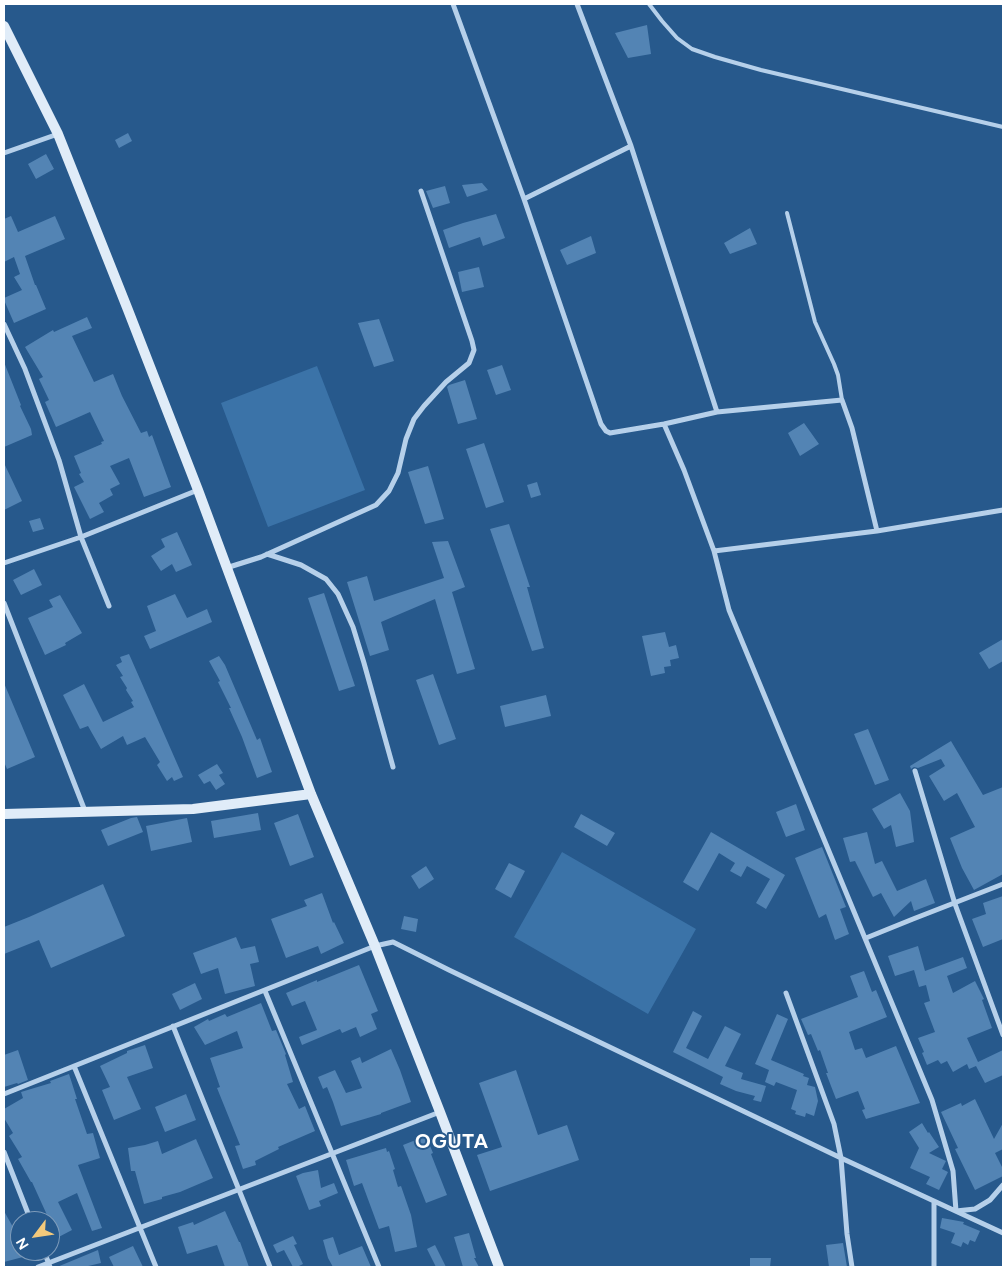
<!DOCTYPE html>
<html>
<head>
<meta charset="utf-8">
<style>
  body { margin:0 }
  #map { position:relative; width:1007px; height:1271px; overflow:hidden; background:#27598c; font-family:Figtree,sans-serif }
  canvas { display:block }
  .frame { position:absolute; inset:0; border:5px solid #fff; pointer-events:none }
  .north { position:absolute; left:10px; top:1211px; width:50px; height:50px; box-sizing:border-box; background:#27598c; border:1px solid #7d9bba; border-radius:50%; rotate:239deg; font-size:14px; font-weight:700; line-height:20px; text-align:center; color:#fff }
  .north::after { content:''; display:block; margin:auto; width:18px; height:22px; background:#f3c97b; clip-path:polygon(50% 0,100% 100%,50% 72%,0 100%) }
</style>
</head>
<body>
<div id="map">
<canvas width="1007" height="1271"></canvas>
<div class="frame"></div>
<div class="north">N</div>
</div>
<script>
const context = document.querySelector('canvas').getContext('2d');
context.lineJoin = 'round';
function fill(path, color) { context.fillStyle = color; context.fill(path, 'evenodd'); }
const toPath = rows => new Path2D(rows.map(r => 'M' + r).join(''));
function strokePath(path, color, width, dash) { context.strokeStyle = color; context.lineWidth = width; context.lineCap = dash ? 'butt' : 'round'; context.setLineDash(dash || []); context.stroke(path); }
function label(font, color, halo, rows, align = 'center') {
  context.font = font + ' Figtree,sans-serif'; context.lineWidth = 4; context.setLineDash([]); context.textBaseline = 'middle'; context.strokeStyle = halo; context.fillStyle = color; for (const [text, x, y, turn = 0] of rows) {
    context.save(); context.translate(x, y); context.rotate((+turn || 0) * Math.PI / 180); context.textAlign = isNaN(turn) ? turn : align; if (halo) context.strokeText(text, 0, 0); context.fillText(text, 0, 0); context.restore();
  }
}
fill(toPath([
  [317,366,365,490,268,527,221,403],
  [562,852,696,929,648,1014,514,937]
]), '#3b73a8');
fill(toPath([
  [647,25,651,54,628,58,615,33],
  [128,133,132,141,119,148,115,140],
  [46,154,54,169,36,179,28,164],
  [482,183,488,190,467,197,462,185],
  [445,186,450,203,433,208,426,191],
  [496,214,505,238,483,246,480,237,449,248,443,230,463,223],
  [11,216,18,232,55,216,65,239,25,256,35,285,36,285,46,309,14,323,4,300,4,298,22,290,14,277,20,274,14,257,4,262,4,219],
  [750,228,757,244,730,254,724,243],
  [591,236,596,253,567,265,560,250],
  [479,267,484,287,462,292,458,272],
  [87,317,92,328,72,336,94,382,113,374,122,396,141,433,147,431,149,437,152,435,171,487,144,497,129,458,110,466,120,484,110,489,113,495,99,503,104,512,90,519,74,487,84,482,79,474,81,473,74,456,102,444,101,442,104,441,90,412,56,427,45,402,49,400,39,379,43,377,25,347,53,330,54,332],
  [379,319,394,361,374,367,358,323],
  [4,362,21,405,20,406,31,429,32,435,4,447],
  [502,365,511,390,496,395,487,370],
  [465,380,477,419,458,424,447,387,449,385],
  [804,423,819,444,800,456,788,433],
  [484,443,504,502,486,508,466,449],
  [4,463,22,501,4,510],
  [428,466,444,519,425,524,408,472],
  [537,482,541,495,531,498,527,485],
  [40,518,44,529,33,532,29,521],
  [509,524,530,587,527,587,544,648,532,651,490,529],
  [177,532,192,565,176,572,172,564,161,571,151,556,165,547,161,539],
  [448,541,465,587,452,592,475,669,457,674,435,599,381,622,389,650,370,656,347,582,367,576,374,601,444,578,432,542],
  [34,569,42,585,21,595,13,580],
  [324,593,355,686,339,691,308,598],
  [175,594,187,618,207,609,212,622,150,649,144,636,156,631,147,606],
  [60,595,82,633,65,643,66,645,45,655,28,618,53,607,49,600],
  [665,632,669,647,676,645,679,658,670,660,671,666,664,667,665,673,651,676,642,636],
  [1003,639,1003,661,989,669,979,653],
  [129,654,183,777,174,781,172,777,167,781,157,765,160,762,145,737,127,745,123,736,101,749,88,726,80,729,63,695,84,684,103,722,134,707,131,702,133,701,126,690,127,688,120,677,123,676,116,665,122,662,120,657],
  [219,656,225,665,257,740,260,738,272,772,257,778,242,737,229,708,231,708,218,682,220,681,209,661],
  [433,674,456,739,439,745,416,680],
  [4,683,35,757,7,769,4,762],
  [546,695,551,716,505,727,500,706],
  [868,729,889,780,875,785,854,734],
  [951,741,983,795,1003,787,1003,874,974,890,962,868,950,838,975,827,957,793,944,801,929,776,945,766,941,759,918,768,914,767,911,769,910,766],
  [217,764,223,773,219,775,225,784,216,790,210,781,204,784,198,775],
  [900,793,910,811,914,842,896,847,891,825,884,829,872,809],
  [796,804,805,830,786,837,776,812],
  [258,813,261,830,214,838,211,821],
  [298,814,314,857,290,866,274,823],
  [581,814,615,833,607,846,574,827],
  [137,817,143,832,108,846,101,830,131,818],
  [187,818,192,842,151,851,146,826],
  [711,832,785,875,766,909,756,903,770,879,747,866,741,877,730,871,735,863,719,853,698,891,683,882],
  [867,832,875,864,882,861,897,891,926,879,935,903,914,911,911,901,894,917,881,893,873,897,855,861,850,862,843,838],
  [822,847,846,907,840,909,849,934,835,940,826,914,819,918,795,858],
  [509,863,525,871,511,898,495,889],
  [426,866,434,879,419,889,411,876],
  [103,884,125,936,51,968,39,940,4,954,4,927,29,917],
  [322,893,333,923,334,922,344,943,321,954,318,946,286,958,271,919,307,906,304,900],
  [1003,896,1003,939,983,947,972,919,986,914,983,903],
  [404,916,418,919,416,932,401,929],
  [236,937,241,949,255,946,259,962,250,964,255,986,225,994,218,968,201,974,193,953],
  [918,946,925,971,963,957,967,968,947,976,953,993,975,981,984,999,982,1000,992,1028,967,1038,978,1062,1003,1050,1003,1075,985,1083,976,1066,969,1069,967,1064,953,1072,947,1061,941,1064,938,1060,927,1065,922,1053,924,1052,918,1038,935,1032,924,1003,930,1001,926,985,919,987,914,970,895,976,888,956],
  [359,965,378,1011,371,1014,377,1029,360,1037,356,1027,342,1033,340,1029,302,1045,299,1037,317,1030,305,1001,292,1006,286,993,317,980,317,982],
  [864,971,872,992,876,990,887,1017,849,1032,855,1050,862,1048,866,1058,896,1046,920,1103,866,1119,862,1110,865,1109,858,1091,836,1099,826,1073,828,1073,820,1050,818,1051,811,1034,808,1035,801,1019,858,997,850,976],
  [195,983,202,999,180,1010,172,994],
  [261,1003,272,1031,276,1030,286,1054,285,1055,293,1082,287,1084,299,1109,305,1106,315,1131,278,1147,279,1149,255,1161,256,1165,243,1169,235,1146,240,1145,217,1088,220,1087,210,1058,243,1048,237,1031,205,1045,194,1027,208,1019,209,1021,225,1014,227,1017],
  [693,1011,702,1016,686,1048,708,1059,725,1026,741,1034,725,1066,743,1073,741,1079,766,1086,761,1102,753,1100,755,1096,736,1091,720,1084,723,1077,673,1052],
  [777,1014,788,1019,771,1060,804,1074,803,1076,809,1078,807,1085,815,1087,818,1101,814,1116,806,1113,805,1117,795,1114,796,1111,791,1109,797,1090,776,1082,774,1086,765,1082,769,1070,755,1064],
  [145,1045,153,1068,127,1077,141,1109,114,1120,102,1090,110,1087,100,1066,127,1053,127,1051],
  [391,1049,400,1070,411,1102,381,1113,381,1114,341,1126,333,1102,327,1087,323,1089,318,1077,335,1070,346,1093,362,1088,351,1061,360,1057,362,1063],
  [18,1050,28,1080,18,1084,17,1083,4,1087,4,1055],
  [516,1070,538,1135,567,1125,579,1160,490,1191,477,1155,502,1147,479,1083],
  [69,1074,77,1099,75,1099,87,1134,93,1133,100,1158,78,1165,102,1228,92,1231,77,1193,58,1202,72,1230,53,1240,50,1234,50,1221,35,1221,47,1215,32,1182,31,1182,18,1159,22,1157,9,1136,13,1133,4,1118,4,1109,23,1098,21,1092,51,1083,50,1081],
  [186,1094,196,1120,165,1132,155,1107],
  [975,1099,994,1139,1003,1123,1003,1149,995,1153,1003,1169,1003,1176,975,1190,955,1149,958,1148,941,1112,961,1103,962,1106],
  [922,1123,928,1133,929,1132,939,1147,929,1153,946,1161,942,1169,948,1172,939,1190,926,1184,930,1177,910,1168,919,1148,909,1132],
  [426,1136,433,1153,431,1154,447,1195,426,1203,403,1145],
  [196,1139,213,1178,180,1192,162,1197,162,1199,144,1204,135,1171,131,1171,128,1148,145,1145,158,1141,162,1154],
  [386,1148,387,1152,389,1151,395,1169,393,1170,398,1187,401,1186,411,1215,417,1247,395,1252,389,1226,379,1229,362,1183,354,1186,346,1160],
  [318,1170,321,1188,334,1183,338,1193,319,1201,321,1206,309,1210,296,1176,303,1173],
  [4,1211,14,1229,15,1229,20,1246,20,1251,21,1251,23,1257,4,1262],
  [225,1211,239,1242,240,1242,249,1267,225,1267,217,1245,187,1254,178,1227,193,1222,194,1225],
  [942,1218,964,1222,963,1224,980,1231,975,1242,970,1240,968,1245,963,1242,961,1247,951,1243,955,1233,940,1228],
  [469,1233,476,1258,474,1258,479,1267,463,1267,454,1237],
  [293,1236,297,1244,294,1245,303,1264,297,1267,293,1267,284,1250,277,1253,273,1245],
  [333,1237,339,1255,362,1246,371,1267,333,1267,328,1258,323,1240],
  [843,1243,847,1267,829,1267,826,1245],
  [435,1245,446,1267,436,1267,427,1249],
  [133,1246,143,1267,114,1267,109,1257],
  [98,1250,101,1263,84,1267,57,1267],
  [750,1258,771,1258,770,1267,750,1267]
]), '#5384b4');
strokePath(toPath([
  [649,4,662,21,677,38,692,49,715,57,761,70,1003,127],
  [787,213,815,322,834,364,838,375,842,400]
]), '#b6d0ea', 4);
strokePath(toPath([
  [453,4,524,199,601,424,606,431,610,433,664,424,717,412],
  [577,4,631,146,717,412,842,400,852,428,877,531],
  [4,153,58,134],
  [524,199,631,146],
  [4,324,25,369,59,460,81,537,109,606],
  [664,424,684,470,714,551,729,610,932,1100,953,1171,956,1211,975,1209,990,1200,1003,1185],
  [714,551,877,531,1003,510],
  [267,554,301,565,326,579,338,594,353,627,364,663,393,767],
  [4,563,81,537,198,490],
  [226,568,261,557,376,505,389,491,398,473,406,439,414,419,424,406,446,382,469,363,474,350,472,341,421,191],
  [4,603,85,811],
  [915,771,955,904,1003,1035],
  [866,938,913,919,1003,884],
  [265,991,379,1267],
  [786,993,834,1124,841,1158,847,1234,852,1267],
  [173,1026,270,1267],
  [74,1066,156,1267],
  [4,1094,375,946,393,942,449,970,841,1158,1003,1233],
  [4,1152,31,1221],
  [44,1251,50,1267],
  [38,1267,440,1112],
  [934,1267,934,1201]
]), '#b6d0ea', 5);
strokePath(toPath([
  [4,26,58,134,128,310,198,490,311,794,375,946,440,1112,499,1267],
  [4,814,193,809,311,794]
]), '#e0ecf8', 10);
context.letterSpacing = '1px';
label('bold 20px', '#fff', '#27598c', [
  ["OGUTA",452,1142]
]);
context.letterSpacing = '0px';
</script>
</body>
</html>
